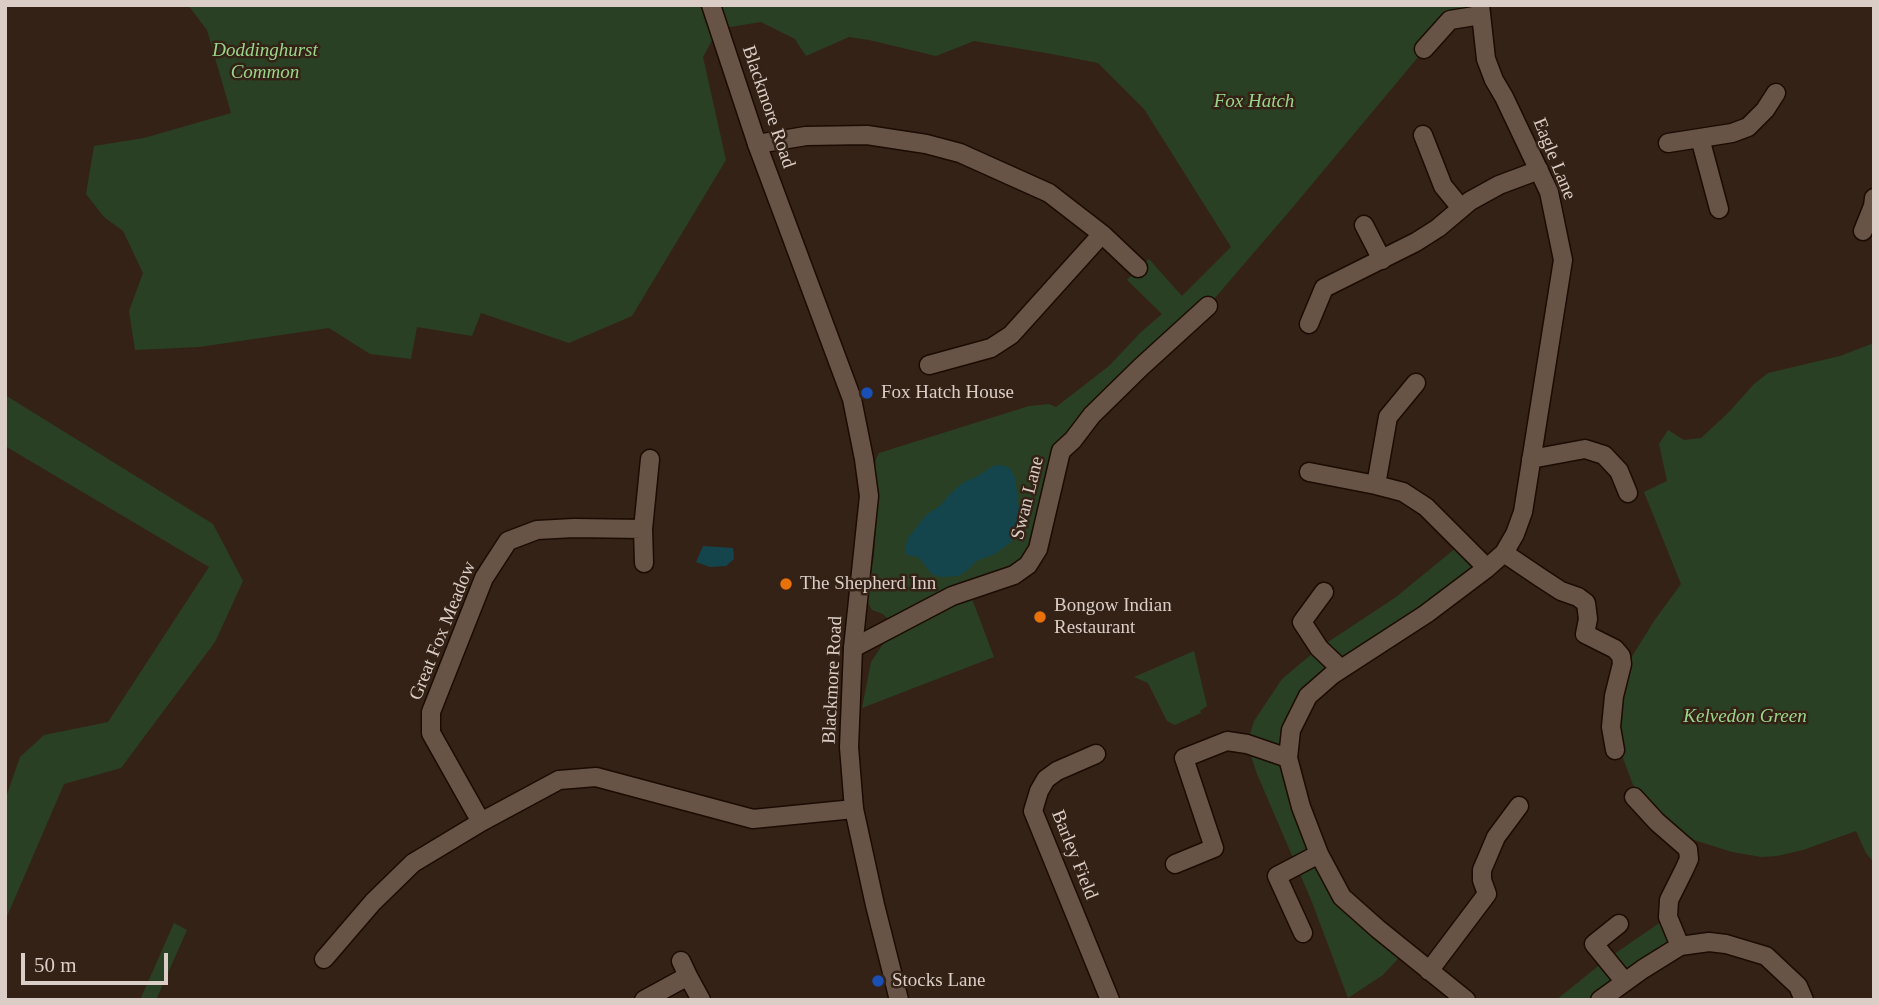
<!DOCTYPE html>
<html>
<head>
<meta charset="utf-8">
<style>
  body { margin:0 }
  #map { position:relative; width:1879px; height:1005px; overflow:hidden; background:#342216; font-family:"Times New Roman",serif }
  canvas { display:block }
  .frame { position:absolute; inset:0; border:7px solid #dacec7; pointer-events:none }
  .scale { position:absolute; left:21px; top:953px; width:147px; height:32px; box-sizing:border-box; border:4px solid #dacec7; border-top:0; padding-left:9px; font-size:21px; line-height:24px; white-space:nowrap; color:#dacec7; -webkit-text-stroke:5px #342216; paint-order:stroke }
</style>
</head>
<body>
<div id="map">
<canvas width="1879" height="1005"></canvas>
<div class="frame"></div>
<div class="scale">50 m</div>
</div>
<script>
const context = document.querySelector('canvas').getContext('2d');
context.lineJoin = 'round';
function fill(path, color) { context.fillStyle = color; context.fill(path, 'evenodd'); }
const toPath = rows => new Path2D(rows.map(r => 'M' + r).join(''));
function strokePath(path, color, width, dash) { context.strokeStyle = color; context.lineWidth = width; context.lineCap = dash ? 'butt' : 'round'; context.setLineDash(dash || []); context.stroke(path); }
function label(font, color, halo, rows, align = 'center') {
  context.font = font + ' "Times New Roman",serif'; context.lineWidth = 5; context.setLineDash([]); context.textBaseline = 'middle'; context.strokeStyle = halo; context.fillStyle = color; for (const [text, x, y, turn = 0] of rows) {
    context.save(); context.translate(x, y); context.rotate((+turn || 0) * Math.PI / 180); context.textAlign = isNaN(turn) ? turn : align; if (halo) context.strokeText(text, 0, 0); context.fillText(text, 0, 0); context.restore();
  }
}
fill(toPath([
  [188,5,1480,5,1439,32,1293,207,1208,306,1073,440,1032,559,969,591,994,657,862,708,871,662,895,626,883,614,872,610,866,599,874,556,878,496,875,466,876,459,879,453,1029,406,1049,404,1056,407,1109,366,1141,332,1162,314,1127,280,1138,268,1149,259,1182,296,1231,247,1144,109,1098,63,1046,53,974,41,936,56,869,40,849,37,806,56,795,39,761,22,718,29,703,57,726,160,632,316,569,343,481,313,472,336,417,327,411,359,370,354,329,328,199,347,135,350,129,311,143,273,123,231,104,217,86,194,94,146,144,138,231,113,207,30],
  [1874,343,1874,863,1866,853,1856,831,1803,850,1777,856,1761,857,1732,852,1691,839,1663,819,1646,802,1633,785,1620,750,1615,719,1623,671,1654,621,1681,584,1644,492,1667,481,1659,444,1668,430,1684,440,1701,438,1728,413,1754,384,1768,373,1840,356],
  [5,395,213,524,243,581,215,642,121,768,64,784,5,921,5,800,20,757,44,735,108,722,209,567,5,446],
  [1462,543,1487,568,1308,696,1288,758,1343,897,1405,951,1383,975,1348,998,1312,902,1257,774,1247,744,1254,721,1282,679,1319,648,1396,597],
  [1194,651,1207,706,1200,711,1201,713,1175,725,1167,721,1148,683,1134,677],
  [1668,917,1680,946,1600,1000,1556,1000,1607,959],
  [174,923,187,930,156,1000,140,1000]
]), '#2a4024');
fill(toPath([
  [1001,465,1010,468,1015,478,1019,509,1016,528,1011,542,995,554,976,561,970,568,959,576,941,577,932,574,918,557,907,555,905,549,908,538,927,514,940,506,950,494,964,482,978,476,993,466],
  [703,546,733,548,734,559,726,566,710,567,696,562]
]), '#14454d');
const minor = toPath([
  [1424,49,1450,20,1481,15],
  [1423,135,1443,186,1461,208],
  [1700,138,1719,209],
  [1668,143,1732,133,1748,127,1765,110,1776,93],
  [757,144,806,136,867,135,926,144,960,153,1049,193,1102,234,1138,268],
  [1364,225,1382,260],
  [1863,231,1873,206,1874,198],
  [1309,324,1324,288,1416,242,1438,228,1470,201,1499,185,1539,170],
  [929,365,991,348,1011,335,1102,234],
  [1531,459,1585,449,1604,455,1619,471,1628,493],
  [1309,472,1376,485,1403,492,1426,507,1487,568],
  [1376,485,1388,417,1416,383],
  [643,529,644,563],
  [1504,553,1541,578,1561,591,1578,597,1586,603,1588,619,1585,634,1615,649,1621,656,1622,664,1614,696,1611,727,1615,750],
  [1324,592,1302,622,1319,648,1341,669],
  [853,648,952,596,1014,575,1028,565,1038,549,1061,451,1073,440,1092,415,1141,367,1208,306],
  [1096,754,1057,771,1046,779,1039,791,1033,811,1110,1000],
  [1634,797,1657,822,1688,849,1689,859,1684,870,1669,900,1668,917,1680,946],
  [481,822,431,733,431,712,484,578,508,541,537,530,574,528,643,529,650,459],
  [1175,864,1214,848,1184,758,1227,741,1247,744,1288,758],
  [1619,924,1594,944,1625,982],
  [1303,933,1277,876,1319,854],
  [324,959,373,902,413,863,481,822,559,780,596,777,753,819,854,809],
  [1429,971,1487,894,1482,880,1482,870,1496,837,1519,806],
  [688,976,701,1000],
  [644,1000,688,976,681,961],
  [1466,1000,1378,929,1342,897,1319,854,1301,807,1288,758,1291,730,1308,696,1332,675,1426,614,1487,568,1504,553,1515,534,1523,512,1563,260,1549,192,1504,97,1494,80,1486,59,1480,5],
  [1600,1000,1643,969,1680,946,1709,942,1726,944,1766,956,1798,986,1804,1000]
]);
const tertiary = toPath([
  [711,5,757,144,852,399,864,459,869,496,853,648,849,747,854,809,875,905,899,1000]
]);
strokePath(minor, '#1b0b02', 21);
strokePath(tertiary, '#1b0b02', 21);
strokePath(minor, '#685447', 18);
strokePath(tertiary, '#685447', 18);
for (const [x, y, r, color] of [
  [867,393,7,"#1a4fb4"],
  [786,584,7,"#e8710a"],
  [1040,617,7,"#e8710a"],
  [878,981,7,"#1a4fb4"]
]) { const dot = new Path2D(); dot.arc(x, y, r, 0, 2 * Math.PI); context.fillStyle = color; context.fill(dot); strokePath(dot, '#342216', 2.5); }
label('italic 19px', '#99d58b', '#342216', [
  ["Doddinghurst",265,51],
  ["Common",265,73],
  ["Fox Hatch",1254,102],
  ["Kelvedon Green",1745,717]
]);
label('19px', '#dacec7', '#342216', [
  ["Blackmore Road",768,107,71],
  ["Eagle Lane",1554,159,68],
  ["Swan Lane",1028,498,-76],
  ["Great Fox Meadow",443,631,-68],
  ["Blackmore Road",833,680,-87],
  ["Barley Field",1074,855,68]
]);
label('19px', '#dacec7', '#342216', [
  ["Fox Hatch House",881,393],
  ["The Shepherd Inn",800,584],
  ["Bongow Indian",1054,606],
  ["Restaurant",1054,628],
  ["Stocks Lane",892,981]
], 'left');
</script>
</body>
</html>
